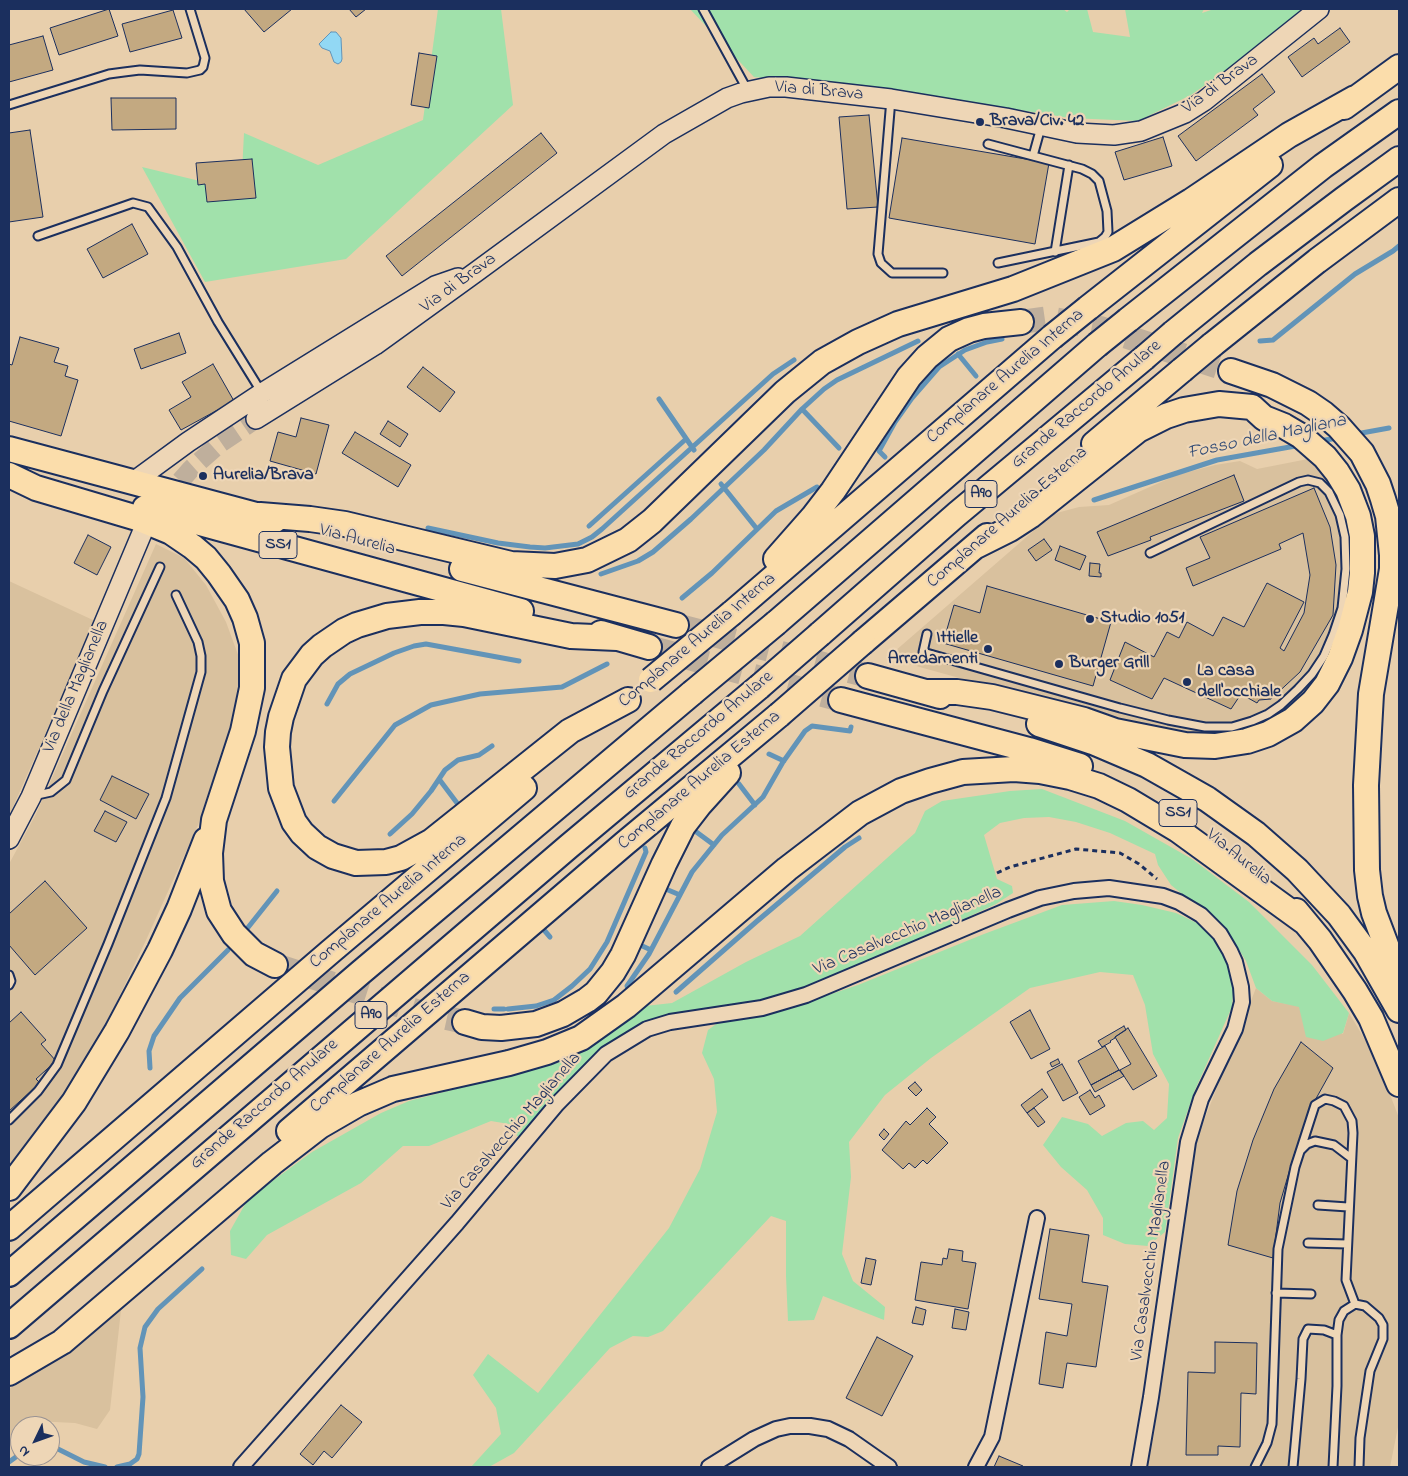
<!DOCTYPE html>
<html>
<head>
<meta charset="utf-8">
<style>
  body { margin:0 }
  #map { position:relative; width:1408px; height:1476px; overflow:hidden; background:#e8cfac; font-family:"Indie Flower",sans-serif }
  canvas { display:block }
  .frame { position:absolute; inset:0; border:10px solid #1b2f5e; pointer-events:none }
  .north { position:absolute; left:10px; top:1416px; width:50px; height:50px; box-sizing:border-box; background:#eed6b6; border:1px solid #9a9393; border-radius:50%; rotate:228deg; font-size:14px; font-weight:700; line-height:20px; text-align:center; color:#1b2f5e }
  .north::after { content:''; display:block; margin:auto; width:18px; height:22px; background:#1b2f5e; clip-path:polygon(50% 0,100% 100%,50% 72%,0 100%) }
</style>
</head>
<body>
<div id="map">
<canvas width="1408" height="1476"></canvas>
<div class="frame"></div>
<div class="north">N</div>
</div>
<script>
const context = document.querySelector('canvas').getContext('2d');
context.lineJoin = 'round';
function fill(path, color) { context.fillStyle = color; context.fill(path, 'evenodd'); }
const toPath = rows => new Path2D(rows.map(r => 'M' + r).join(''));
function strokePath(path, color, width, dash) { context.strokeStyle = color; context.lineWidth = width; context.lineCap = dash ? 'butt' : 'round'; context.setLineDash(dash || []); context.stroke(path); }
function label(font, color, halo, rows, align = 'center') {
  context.font = font + ' "Indie Flower",sans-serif'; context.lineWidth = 4.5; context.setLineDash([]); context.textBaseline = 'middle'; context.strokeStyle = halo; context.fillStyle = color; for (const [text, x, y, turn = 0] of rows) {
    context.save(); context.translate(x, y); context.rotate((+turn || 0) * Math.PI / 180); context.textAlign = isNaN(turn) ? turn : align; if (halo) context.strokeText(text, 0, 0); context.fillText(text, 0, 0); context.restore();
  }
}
fill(toPath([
  [1308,459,1325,477,1341,503,1349,533,1350,575,1343,612,1317,672,1302,696,1281,713,1248,730,1208,737,1158,731,1097,716,887,658,1053,514,1079,507,1109,505,1177,475,1215,465,1240,461,1257,469],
  [156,544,184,558,206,585,226,622,240,660,240,686,233,721,198,825,147,938,89,1060,9,1170,9,864,36,814],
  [9,581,95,621,9,816],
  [1256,988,1272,1001,1299,1006,1343,1034,1349,1013,1376,1058,1399,1118,1399,1422,1390,1467,1147,1467,1154,1435,1168,1316,1194,1146],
  [121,1310,110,1410,97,1429,75,1423,34,1421,26,1426,20,1426,20,1429,9,1436,9,1389]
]), '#d9c19e');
fill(toPath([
  [438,9,501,9,513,105,346,259,205,282,142,167,241,191,244,133,318,165,423,120],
  [690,9,1063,9,1067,12,1070,9,1087,9,1093,32,1130,37,1125,9,1204,9,1202,13,1214,9,1312,9,1191,95,1138,121,1070,118,895,90,852,88,754,77],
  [1042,789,1125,821,1192,859,1249,902,1312,965,1349,1013,1343,1033,1323,1041,1306,1037,1299,1007,1272,1001,1256,988,1246,961,1231,937,1208,915,1171,885,1158,865,1155,854,1110,833,1076,822,1049,817,1024,818,1000,823,984,835,997,879,1012,886,1013,893,996,904,904,947,774,1000,692,1010,644,1027,599,1055,579,1071,521,1137,517,1136,509,1124,491,1121,429,1146,403,1146,361,1183,267,1235,246,1259,231,1255,230,1231,248,1199,312,1152,381,1113,409,1101,565,1061,599,1041,645,1006,672,1003,746,962,800,936,915,833,925,811,942,801,1010,791],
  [1114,901,1142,905,1176,913,1199,924,1216,942,1229,962,1234,981,1232,1007,1195,1090,1178,1138,1165,1232,1148,1246,1125,1244,1103,1235,1103,1218,1087,1190,1061,1167,1043,1145,1062,1117,1088,1124,1102,1136,1126,1123,1143,1121,1154,1130,1167,1118,1169,1084,1153,1054,1145,1005,1133,975,1100,972,1030,988,931,1058,885,1095,849,1142,851,1177,842,1254,853,1281,885,1307,884,1320,823,1296,814,1320,788,1321,786,1276,786,1221,771,1216,663,1331,648,1337,633,1336,610,1348,514,1453,489,1467,471,1467,501,1434,496,1408,473,1375,488,1354,538,1393,669,1228,700,1169,717,1112,714,1079,702,1053,708,1030,719,1022,769,1015,858,985,984,934,1062,905]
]), '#a1e1ab');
const water = toPath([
  [331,32,336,32,341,38,342,59,341,62,338,64,334,62,330,51,322,48,319,44,331,32]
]);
fill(water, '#92d8f4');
strokePath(water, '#6294b8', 1);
strokePath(toPath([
  [1260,341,1273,340,1355,274,1393,251,1399,246],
  [958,354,976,376],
  [659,399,694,450],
  [802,409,839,448],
  [1356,434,1389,428],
  [1319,441,1338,438],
  [885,457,879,451,895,422,912,398,939,367,965,350,987,342,1002,339],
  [721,484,757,529],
  [1094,500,1217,460,1301,445],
  [589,526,686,439],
  [428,528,498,543,530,547,545,548,578,544,592,537,602,529,773,374,794,360],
  [601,574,638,561,653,552,691,519,764,450,802,409,824,389,837,380,918,341],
  [682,598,712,573,776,511,817,487],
  [327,704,338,684,350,674,394,653,414,646,426,644,519,661],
  [769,754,784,761],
  [439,779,457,803],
  [739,784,755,805],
  [334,801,395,725,431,705,480,694,562,687,607,664],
  [691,828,714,845],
  [390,834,412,814,431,791,445,770,458,760,479,755,492,746],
  [661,887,680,895],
  [246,930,277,891],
  [544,930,550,937],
  [638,944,651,950],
  [629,991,627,986,649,954,692,872,722,835,763,797,783,762,805,731,812,726,850,731,851,727],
  [676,992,756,922,845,847,859,838],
  [494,1009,504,1009],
  [508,1009,536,1006,554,1000,572,986,590,969,607,942,646,852,645,848],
  [150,1068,149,1051,154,1036,180,998,228,950],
  [50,1445,84,1462,105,1467],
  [9,1462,20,1454],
  [117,1467,130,1464,137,1459,139,1454,143,1397,140,1348,145,1327,158,1309,202,1269]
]), '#6294b8', 5);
const building = toPath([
  [109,9,118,36,59,55,50,28,109,9],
  [244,9,292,9,264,32,244,9],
  [349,9,366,9,356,17,349,9],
  [173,10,182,38,130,52,122,24,173,10],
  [1340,28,1350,42,1302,77,1288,57,1314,38,1318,44,1340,28],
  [43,36,53,70,9,82,9,45,43,36],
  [419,53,437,56,429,108,411,105,419,53],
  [1262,74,1275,92,1253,109,1258,115,1196,161,1178,136,1262,74],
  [111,98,176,98,176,129,112,130,111,98],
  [869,115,878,207,847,209,839,117,869,115],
  [30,130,43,217,9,222,9,133,30,130],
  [541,133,557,153,402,276,386,256,541,133],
  [1163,137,1172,166,1124,180,1115,152,1163,137],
  [902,138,1049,163,1035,244,889,218,902,138],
  [252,159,256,198,207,202,205,184,198,185,196,163,252,159],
  [132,224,148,254,103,278,87,249,132,224],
  [179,333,186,353,141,369,134,349,179,333],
  [20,337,59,348,54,362,68,366,65,376,78,380,61,436,9,421,9,364,12,365,20,337],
  [213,364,234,401,181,430,169,410,191,397,182,382,213,364],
  [423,367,455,392,440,412,407,387,423,367],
  [301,418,329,425,316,474,270,461,278,432,296,437,301,418],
  [388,421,408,434,400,447,380,434,388,421],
  [355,432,411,465,398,487,342,453,355,432],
  [1234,475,1244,501,1150,537,1151,540,1108,556,1097,532,1234,475],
  [1314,488,1330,527,1336,565,1333,615,1300,672,1271,699,1259,700,1257,703,1241,694,1231,709,1164,678,1152,699,1110,680,1125,642,1154,657,1167,632,1179,638,1187,622,1213,636,1223,617,1244,627,1267,583,1304,602,1280,648,1284,651,1304,613,1310,575,1303,533,1279,544,1281,549,1193,586,1186,568,1210,558,1200,537,1314,488],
  [88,535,111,547,97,575,74,563,88,535],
  [1044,539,1052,550,1036,561,1028,550,1044,539],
  [1060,546,1086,556,1080,570,1055,560,1060,546],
  [1090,563,1100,564,1099,573,1101,573,1101,577,1089,576,1090,563],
  [987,586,1111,622,1093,686,943,643,954,605,980,613,987,586],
  [112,776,149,794,136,819,100,800,112,776],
  [105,811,127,822,116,842,94,831,105,811],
  [45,881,87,928,35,975,9,945,9,914,45,881],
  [1030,1010,1050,1049,1031,1059,1010,1022,1030,1010],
  [21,1012,46,1040,41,1044,56,1061,36,1079,40,1083,9,1111,9,1023,21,1012],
  [1124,1026,1126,1030,1115,1037,1115,1038,1110,1041,1111,1042,1102,1047,1098,1041,1124,1026],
  [1128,1028,1157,1076,1133,1090,1120,1070,1131,1064,1115,1037,1128,1028],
  [1301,1042,1333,1068,1313,1104,1295,1152,1280,1203,1273,1258,1228,1245,1237,1191,1253,1140,1274,1089,1301,1042],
  [1105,1046,1119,1070,1091,1085,1078,1061,1105,1046],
  [1058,1059,1060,1063,1052,1067,1050,1063,1058,1059],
  [1062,1064,1078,1093,1063,1101,1047,1072,1062,1064],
  [1119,1070,1124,1076,1095,1092,1091,1085,1119,1070],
  [915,1082,922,1090,916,1096,908,1088,915,1082],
  [1042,1089,1048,1097,1027,1113,1021,1105,1042,1089],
  [1090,1090,1095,1098,1099,1095,1105,1106,1090,1115,1079,1097,1090,1090],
  [927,1108,936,1117,929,1124,948,1143,927,1164,923,1160,915,1168,909,1163,903,1169,882,1150,906,1121,910,1125,927,1108],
  [1034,1108,1045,1122,1038,1127,1027,1113,1034,1108],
  [884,1129,889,1134,884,1140,879,1135,884,1129],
  [1050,1229,1089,1235,1082,1282,1108,1286,1096,1367,1067,1363,1063,1388,1039,1384,1046,1332,1067,1336,1072,1304,1039,1299,1050,1229],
  [949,1249,963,1251,962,1261,976,1263,968,1309,915,1300,921,1262,942,1265,943,1258,947,1259,949,1249],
  [866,1258,876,1260,871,1285,861,1283,866,1258],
  [916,1307,926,1310,923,1325,912,1323,916,1307],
  [955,1309,969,1312,966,1330,952,1328,955,1309],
  [877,1337,913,1356,882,1416,846,1398,877,1337],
  [1215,1342,1257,1343,1256,1394,1241,1393,1240,1447,1218,1446,1218,1455,1186,1455,1188,1372,1215,1373,1215,1342],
  [341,1405,362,1422,332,1458,324,1451,313,1465,300,1454,341,1405],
  [999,1456,1023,1466,1022,1467,994,1467,999,1456]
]);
fill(building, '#c3a981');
strokePath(building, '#1b2f5e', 1);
strokePath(toPath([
  [162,502,191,469,218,445,256,419]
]), '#bfaf9c', 19, [19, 9]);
strokePath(toPath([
  [1021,322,1049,318,1100,328,1231,371],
  [676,625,868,676],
  [649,647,841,700],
  [275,965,416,1011,465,1022]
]), '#bfaf9c', 24, [24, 12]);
const lane = toPath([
  [703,9,748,91],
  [891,99,878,254,881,263,892,273,943,273],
  [9,105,109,74,124,72,140,70,187,73,200,70,203,67,205,58,190,9],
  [988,144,1082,169,1092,174,1099,181,1107,211,1108,232,1105,237,1099,242,998,263],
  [1033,156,1041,127],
  [38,236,133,203,148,207,177,247,218,322,262,393],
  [1055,252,1069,165],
  [927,634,923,652,1120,708,1168,720,1205,727,1232,727,1252,721,1268,714,1281,705,1298,689,1312,674,1324,656,1333,635,1342,608,1346,569,1345,537,1340,515,1329,492,1320,483,1308,480,1299,482,1150,553],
  [33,796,51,792,66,780,103,691,160,567],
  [9,975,11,981,9,985],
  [9,1120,38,1091,57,1065,108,944,166,798,201,672,201,656,198,642,176,595],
  [1301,1150,1307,1144,1315,1141,1334,1145,1351,1158],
  [1318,1205,1348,1207],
  [1308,1243,1347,1244],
  [1276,1293,1311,1294],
  [1255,1467,1267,1443,1272,1424,1278,1249,1295,1167,1315,1105,1325,1099,1334,1101,1344,1106,1352,1121,1353,1133,1346,1280,1355,1304,1365,1306,1379,1318,1383,1325,1383,1339,1370,1371,1360,1438,1359,1467],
  [1293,1467,1301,1379,1303,1339,1308,1329,1324,1330,1337,1335],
  [1333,1467,1337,1386,1337,1335,1339,1320,1344,1311,1355,1304]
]);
const street = toPath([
  [241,1467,457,1223,557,1104,606,1054,647,1029,670,1022,762,1008,806,995,1008,910,1040,898,1074,891,1109,888,1163,896,1179,902,1201,915,1220,934,1230,951,1235,962,1241,987,1242,1002,1235,1029,1201,1099,1188,1142,1151,1397,1139,1467],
  [709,1467,754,1439,776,1429,790,1426,810,1426,828,1429,849,1439,889,1467],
  [976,1467,992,1437,1037,1218]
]);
const secondary = toPath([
  [256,419,375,345,476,272,664,134,727,98,741,93,769,87,786,87,891,99,1006,118,1077,133,1114,135,1141,131,1185,113,1204,101,1319,9],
  [132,483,188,442,262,393,435,286,458,278],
  [9,839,31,797,142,533]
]);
const highway = toPath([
  [1344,107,1399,67],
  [1088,308,1270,165],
  [1128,320,1323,166,1399,112],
  [1173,333,1258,264,1344,199,1399,159],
  [1212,345,1317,261,1399,200],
  [1231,371,1272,385,1308,403,1324,414,1339,427,1362,453,1378,484,1383,499,1388,516,1392,555,1392,569,1371,694,1366,785,1367,870,1370,896,1374,913,1399,979],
  [1094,444,1182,370],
  [9,449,275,520],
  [9,475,36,488,137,518,171,532,193,547,206,558,219,574,237,600,245,618,252,643,252,688,243,731,214,820,210,853,211,881,219,911,234,934,254,954,275,965],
  [145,508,521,611],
  [260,515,310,519,345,524,511,564,555,566,587,560,628,540,652,521,785,392,822,362,858,342,898,324,1013,289,1113,249,1191,201,1289,135,1355,98],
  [776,559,813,517,833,491,909,377,927,357,949,339,969,330,984,326,1021,322],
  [462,569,676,625],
  [732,613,1052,337],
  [776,623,1097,345],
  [601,633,649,647],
  [820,634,957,514,1144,358],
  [617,638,571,636,464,614,444,612,420,612,387,616,357,625,344,631,322,646,312,655,294,679,281,717,278,732,277,747,281,788,294,822,302,833,317,847,333,856,356,863,386,862,401,858,432,841,570,731,628,700],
  [863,642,987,536],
  [868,676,940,696],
  [926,692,957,692,992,697,1084,720,1115,731,1185,745,1215,746,1247,741,1268,734,1293,720,1313,702,1327,684,1340,658,1350,630,1360,592,1362,573,1362,536,1358,516,1348,490,1337,472,1325,457,1301,436,1284,426,1264,418,1252,407,1219,404,1184,410,1166,416,1138,430,1030,516,1010,529,976,546],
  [841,700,1029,750,1080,766],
  [1039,724,1093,742,1147,765,1207,799,1256,834,1297,870,1339,915,1366,952,1399,1010],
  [1296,911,1320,940,1355,991,1371,1018,1399,1084],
  [465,1022,482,1027,501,1028,536,1024,563,1014,587,1000,596,993,613,972,623,955,664,864,683,826,700,804,728,773],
  [289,1131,624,844,779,715],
  [9,1188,74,1102,117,1031,160,950,179,909,206,840],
  [9,1228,330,952,524,788],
  [9,1274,360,973,692,693],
  [9,1326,568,847,759,687],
  [9,1373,62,1342,272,1163,320,1126,358,1104,393,1089,509,1063,547,1052,581,1038,626,1006,787,869,860,813,901,791,930,781,963,772,1014,769,1040,771,1070,777,1099,786,1128,800,1178,830,1306,923]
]);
strokePath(lane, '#1b2f5e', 11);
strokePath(street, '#1b2f5e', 18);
strokePath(secondary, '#1b2f5e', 22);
strokePath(highway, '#1b2f5e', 28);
strokePath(toPath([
  [997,873,1010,867,1076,849,1120,853,1139,864,1157,879]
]), '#1b2f5e', 3, [5, 4]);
strokePath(lane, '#eed6b6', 7);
strokePath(street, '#eed6b6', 14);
strokePath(secondary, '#eed6b6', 19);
strokePath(highway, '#fbddab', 24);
const highwayBridge = toPath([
  [1052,337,1088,308],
  [1097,345,1128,320],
  [1144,358,1173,333],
  [1182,370,1212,345],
  [651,680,732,613],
  [759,687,820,634],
  [692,693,776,623],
  [779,715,863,642]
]);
strokePath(highwayBridge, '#1b2f5e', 28, []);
strokePath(highwayBridge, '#fbddab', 24);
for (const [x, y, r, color] of [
  [980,122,5,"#1b2f5e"],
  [203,476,5,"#1b2f5e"],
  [1090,619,5,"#1b2f5e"],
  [988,649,5,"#1b2f5e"],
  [1059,664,5,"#1b2f5e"],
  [1187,682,5,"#1b2f5e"]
]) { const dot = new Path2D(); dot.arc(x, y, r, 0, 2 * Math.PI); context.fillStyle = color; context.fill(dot); strokePath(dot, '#eed6b6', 2); }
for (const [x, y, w] of [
  [981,494,32],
  [278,545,38],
  [1178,813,38],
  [371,1015,32]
]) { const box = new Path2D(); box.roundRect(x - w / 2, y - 13.5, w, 27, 4); context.fillStyle = '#eed6b6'; context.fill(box); strokePath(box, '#1b2f5e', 1); }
label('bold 16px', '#1b2f5e', null, [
  ["A90",981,494],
  ["SS1",278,545],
  ["SS1",1178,813],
  ["A90",371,1015]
]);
label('18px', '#1b2f5e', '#eed6b6', [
  ["Via di Brava",1221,85,-36],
  ["Via di Brava",819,92,5],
  ["Via di Brava",459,284,-36],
  ["Complanare Aurelia Interna",1006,377,-40],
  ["Grande Raccordo Anulare",1087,405,-40],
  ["Complanare Aurelia Esterna",1008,518,-41],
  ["Via Aurelia",357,541,15],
  ["Complanare Aurelia Interna",698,641,-40],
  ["Via della Maglianella",77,687,-67],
  ["Grande Raccordo Anulare",699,736,-40],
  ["Complanare Aurelia Esterna",700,781,-40],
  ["Via Aurelia",1238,858,39],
  ["Complanare Aurelia Interna",389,902,-40],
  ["Via Casalvecchio Maglianella",908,932,-23],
  ["Complanare Aurelia Esterna",391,1043,-41],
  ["Grande Raccordo Anulare",265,1105,-41],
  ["Via Casalvecchio Maglianella",512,1132,-49],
  ["Via Casalvecchio Maglianella",1152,1261,-82]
]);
label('bold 18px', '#1b2f5e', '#eed6b6', [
  ["Brava/Civ. 42",990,122],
  ["Aurelia/Brava",213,476],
  ["Studio 1051",1100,619],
  ["Ittielle",978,639,"right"],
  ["Arredamenti",978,660,"right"],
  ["Burger Grill",1069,664],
  ["La casa",1197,672],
  ["dell'occhiale",1197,693]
], 'left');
label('italic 19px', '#2d4874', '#eed6b6', [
  ["Fosso della Magliana",1267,438,-12]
]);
</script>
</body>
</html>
